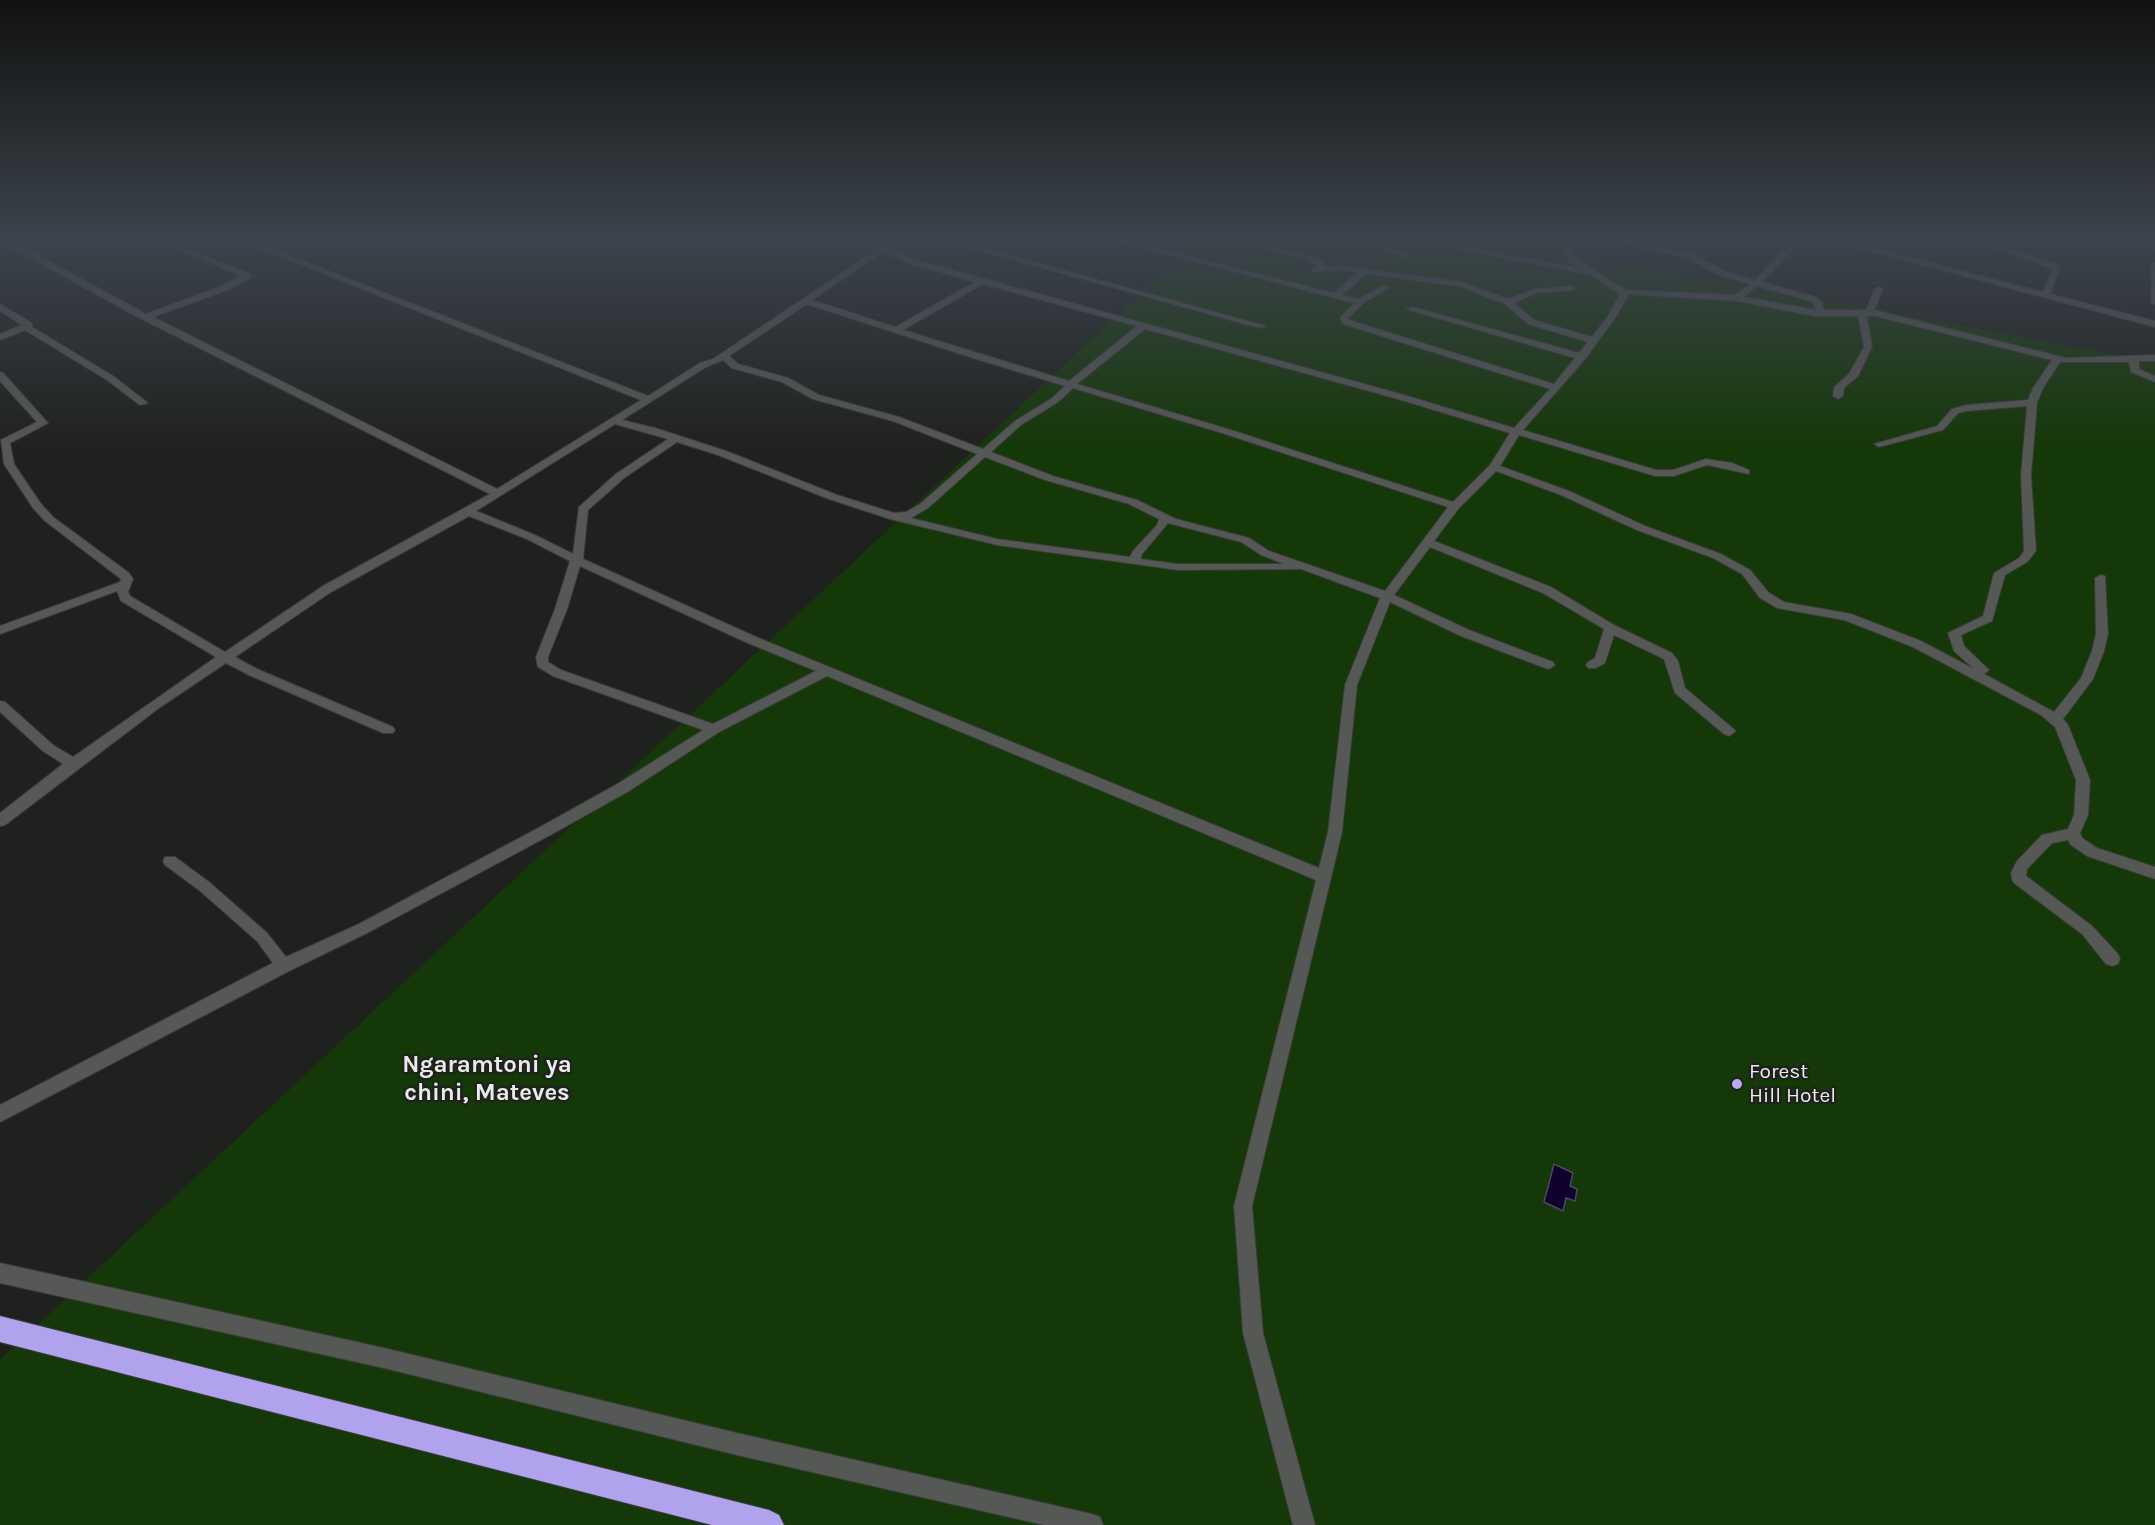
<!DOCTYPE html>
<html>
<head>
<meta charset="utf-8">
<style>
  body { margin:0 }
  canvas { display:block; background:#1f211e }
</style>
</head>
<body>
<canvas width="2155" height="1525"></canvas>
<script>
const context = document.querySelector('canvas').getContext('2d');
context.lineJoin = 'round';
function fill(path, color) { context.fillStyle = color; context.fill(path, 'evenodd'); }
const toPath = rows => new Path2D(rows.map(r => 'M' + r).join(''));
function strokePath(path, color, width, dash) { context.strokeStyle = color; context.lineWidth = width; context.lineCap = dash ? 'butt' : 'round'; context.setLineDash(dash || []); context.stroke(path); }
function label(font, color, halo, rows, align = 'center') {
  context.font = font + ' Karla,sans-serif'; context.lineWidth = 4.5; context.setLineDash([]); context.textBaseline = 'middle'; context.strokeStyle = halo; context.fillStyle = color; for (const [text, x, y, turn = 0] of rows) {
    context.save(); context.translate(x, y); context.rotate((+turn || 0) * Math.PI / 180); context.textAlign = isNaN(turn) ? turn : align; if (halo) context.strokeText(text, 0, 0); context.fillText(text, 0, 0); context.restore();
  }
}
fill(toPath([
  [1200,238,1490,238,2155,362,2155,1525,0,1525,0,1360]
]), '#143807');
const water = toPath([
  [1554,1164,1573,1173,1570,1186,1577,1189,1575,1201,1566,1198,1563,1211,1544,1202,1554,1164]
]);
fill(water, '#10002c');
strokePath(water, '#514665', 1.5);
const street = toPath([
  [0,238,6,238,146,314,224,285,241,276,151,238,161,238,251,274,251,278,230,289,153,317,497,489,641,400,234,238,245,238,648,396,700,363,713,359,894,238,903,238,889,249,920,261,1404,395,1514,428,1550,389,1343,324,1340,318,1354,303,1105,238,1118,238,1334,293,1358,272,1342,270,1312,272,1312,268,1318,267,1316,265,1301,258,1219,238,1233,238,1306,254,1322,261,1326,267,1342,266,1461,282,1508,299,1535,289,1571,286,1575,288,1574,290,1536,293,1514,303,1534,320,1592,337,1608,316,1620,294,1591,275,1400,238,1416,238,1580,268,1570,263,1555,238,1563,238,1576,259,1626,290,1735,295,1750,284,1721,276,1686,258,1603,238,1617,238,1692,254,1727,272,1755,280,1785,248,1788,238,1796,238,1792,251,1762,282,1816,297,1821,301,1824,310,1866,310,1875,289,1879,287,1883,289,1874,310,2066,358,2155,355,2155,361,2139,361,2139,369,2155,376,2155,382,2131,372,2129,362,2060,362,2043,388,2037,403,2031,475,2036,551,2027,562,2005,575,1992,621,1961,635,1964,646,1989,670,1984,674,2054,712,2081,678,2092,651,2096,634,2095,578,2101,575,2105,576,2108,634,2104,651,2093,679,2063,719,2068,725,2090,780,2088,815,2080,833,2082,838,2097,848,2155,867,2155,879,2087,856,2071,845,2068,840,2052,843,2027,869,2026,876,2092,926,2118,954,2120,959,2118,964,2112,966,2106,964,2082,934,2014,883,2012,879,2011,873,2017,861,2042,835,2068,829,2074,815,2076,780,2055,727,2041,715,1913,647,1844,620,1777,608,1760,598,1742,574,1713,558,1637,530,1561,495,1496,471,1459,508,1434,541,1551,587,1614,625,1672,653,1678,661,1685,688,1736,731,1729,736,1724,734,1675,693,1664,659,1614,635,1605,663,1596,668,1588,668,1586,665,1588,662,1595,658,1604,629,1543,593,1430,547,1394,595,1469,630,1553,662,1555,665,1549,669,1545,668,1461,636,1390,602,1357,685,1342,832,1252,1206,1263,1333,1315,1525,1293,1525,1243,1333,1234,1206,1316,880,827,676,719,732,629,791,554,833,367,933,289,971,0,1122,0,1105,273,963,257,941,199,890,165,865,163,861,165,857,175,857,209,882,267,933,286,957,357,925,544,825,619,783,703,730,553,676,538,667,536,657,555,609,570,561,527,539,469,516,331,592,235,657,257,669,393,727,395,730,393,733,383,733,249,675,226,663,159,708,5,825,0,826,0,813,63,764,43,751,0,712,0,701,5,702,53,745,73,757,216,657,121,601,117,591,0,634,0,626,120,582,121,579,45,521,33,508,4,464,1,440,37,422,0,381,0,372,3,373,48,423,10,443,14,464,41,504,53,517,129,573,133,579,128,592,130,596,225,652,323,586,490,494,130,313,0,241,0,238],
  [883,252,914,265,975,282,895,327,812,300,883,252],
  [1366,274,1459,286,1505,304,1528,324,1588,342,1579,353,1413,307,1406,309,1575,358,1554,384,1349,320,1348,318,1363,303,1389,288,1382,286,1359,299,1342,295,1366,274],
  [983,284,1137,326,1069,381,903,330,983,284],
  [1757,286,1810,301,1813,302,1816,310,1744,297,1757,286],
  [1629,294,1737,301,1814,316,1858,316,1864,347,1849,374,1834,387,1833,396,1838,399,1843,396,1844,388,1858,376,1872,347,1867,316,1875,316,2052,360,2033,388,2028,400,1966,405,1952,409,1937,426,1874,444,1879,447,1943,430,1958,413,1966,411,2027,406,2021,475,2024,551,2019,558,1994,573,1983,616,1948,633,1954,651,1974,669,1921,641,1851,614,1784,602,1768,592,1750,570,1721,554,1645,526,1569,491,1500,466,1519,435,1655,476,1674,476,1707,465,1749,474,1749,470,1732,463,1706,459,1673,470,1656,470,1523,430,1585,359,1616,317,1629,294],
  [807,304,973,358,1065,386,1052,398,1015,421,983,449,899,417,819,395,788,378,738,364,729,356,807,304],
  [1145,329,1398,399,1510,433,1490,465,1453,502,1228,429,1077,384,1145,329],
  [723,360,732,368,782,382,813,399,893,421,977,454,920,504,906,512,894,513,837,495,726,451,655,428,622,420,706,367,723,360],
  [1073,388,1222,433,1448,507,1385,591,1269,551,1249,538,1176,519,1137,500,1053,476,991,452,1021,425,1058,402,1073,388],
  [615,424,668,439,616,474,579,507,573,554,535,535,476,511,615,424],
  [677,442,718,455,829,499,890,519,997,545,1178,570,1301,569,1380,598,1345,685,1328,832,1319,868,756,637,583,559,588,510,624,478,677,442],
  [985,457,1045,480,1129,504,1159,519,1157,525,1133,551,1130,557,997,539,911,518,928,508,985,457],
  [1168,523,1241,542,1261,555,1284,564,1178,564,1141,559,1142,554,1168,523],
  [580,566,748,643,816,671,713,724,561,670,548,662,548,657,567,609,580,566],
  [935,238,947,238,1266,326,1259,328,935,238],
  [1350,238,1361,238,1411,255,1404,257,1350,238],
  [1821,238,1834,238,2043,292,2053,269,1981,242,1988,240,2060,266,2050,294,2155,321,2155,327,1821,238],
  [2150,238,2155,238,2155,251,2151,249,2150,238],
  [2152,263,2155,263,2155,305,2151,302,2152,263],
  [0,304,32,323,32,327,113,376,148,403,140,405,107,380,25,330,0,340,0,334,22,325,0,311,0,304],
  [0,1263,384,1348,737,1433,1092,1514,1100,1517,1103,1525,1044,1525,737,1455,384,1368,0,1283,0,1263]
]);
const highway = toPath([
  [0,1316,769,1510,779,1515,784,1525,712,1525,0,1342,0,1316]
]);
strokePath(street, '#3a3c3a', 2);
strokePath(highway, '#3a3c3a', 2);
fill(street, '#565855');
fill(highway, '#b1a2ed');
const sky = context.createLinearGradient(0, 0, 0, 451);
sky.addColorStop(0, '#111210');
sky.addColorStop(0.53, '#3c434c');
sky.addColorStop(1, '#3c434c00');
context.fillStyle = sky;
context.fillRect(0, 0, 2155, 451);
for (const [x, y, r, color] of [
  [1737,1084,6,"#baaaf6"]
]) { const dot = new Path2D(); dot.arc(x, y, r, 0, 2 * Math.PI); context.fillStyle = color; context.fill(dot); strokePath(dot, '#1f211e', 2); }
label('21px', '#e9ebe9', '#1f211e', [
  ["Forest",1749,1072],
  ["Hill Hotel",1749,1096]
], 'left');
label('bold 24px', '#e9ebe9', '#1f211e', [
  ["Ngaramtoni ya",487,1065],
  ["chini, Mateves",487,1093]
]);
</script>
</body>
</html>
